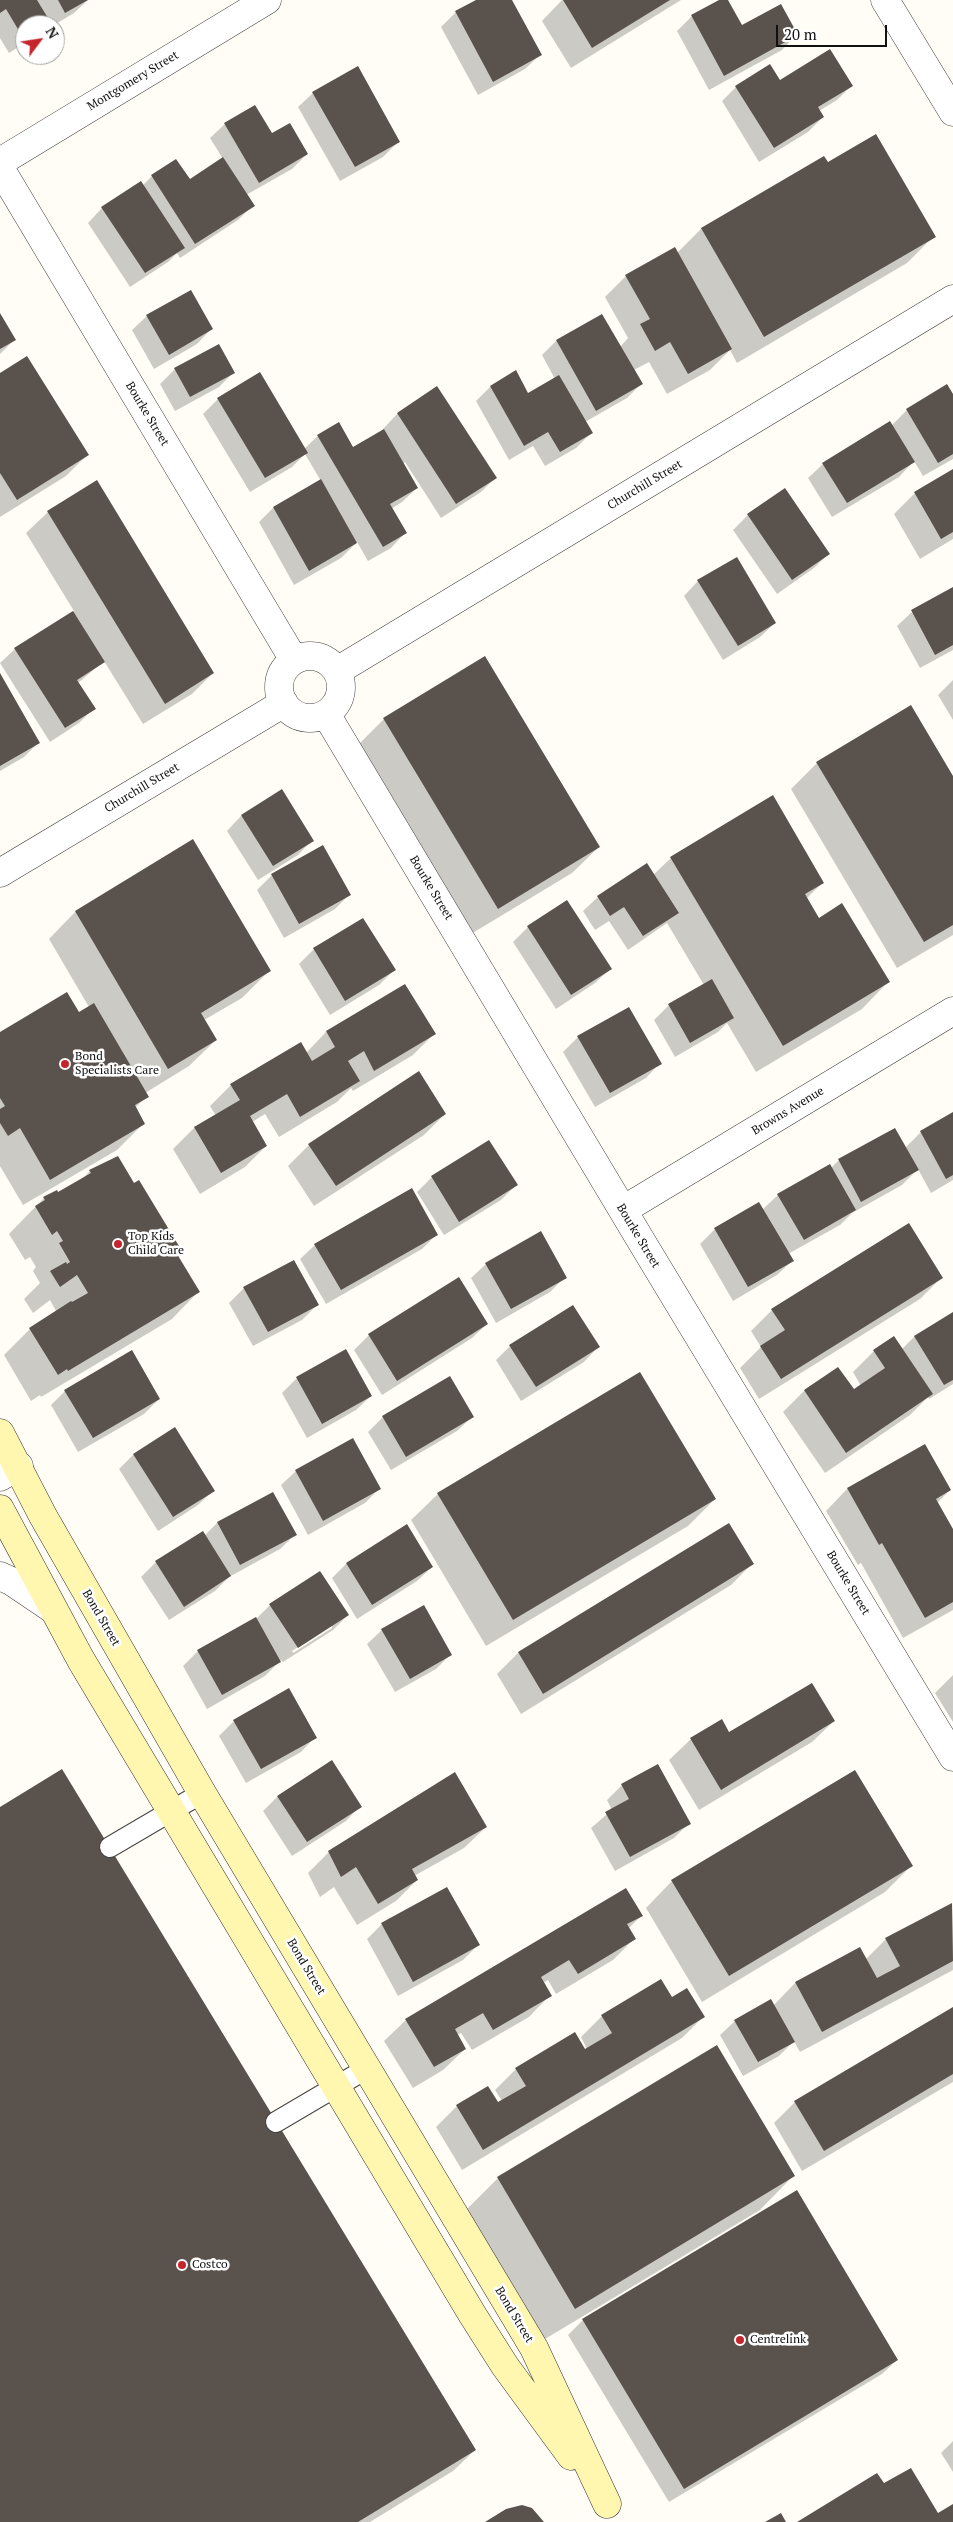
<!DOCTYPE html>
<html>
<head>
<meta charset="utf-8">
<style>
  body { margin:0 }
  #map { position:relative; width:953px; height:2522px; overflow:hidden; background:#fffdf5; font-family:"PT Serif",serif }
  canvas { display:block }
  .north { position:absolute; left:15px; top:15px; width:50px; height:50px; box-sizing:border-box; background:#fff; border:1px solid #a0a0a0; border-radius:50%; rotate:59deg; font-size:14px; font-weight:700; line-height:20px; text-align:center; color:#111 }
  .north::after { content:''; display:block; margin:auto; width:18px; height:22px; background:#c4262e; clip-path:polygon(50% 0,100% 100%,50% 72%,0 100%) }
  .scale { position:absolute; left:776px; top:25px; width:111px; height:22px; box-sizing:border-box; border:2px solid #111; border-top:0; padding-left:6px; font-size:15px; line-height:18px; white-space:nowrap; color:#111; -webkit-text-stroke:4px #fff; paint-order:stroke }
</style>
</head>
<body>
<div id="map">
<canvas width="953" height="2522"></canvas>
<div class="north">N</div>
<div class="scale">20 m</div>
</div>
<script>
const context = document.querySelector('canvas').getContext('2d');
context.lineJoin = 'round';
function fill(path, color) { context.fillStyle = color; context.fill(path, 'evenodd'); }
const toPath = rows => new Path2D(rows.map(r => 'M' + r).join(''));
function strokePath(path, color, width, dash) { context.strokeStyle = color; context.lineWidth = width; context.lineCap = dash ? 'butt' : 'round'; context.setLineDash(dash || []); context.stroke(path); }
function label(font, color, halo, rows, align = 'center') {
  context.font = font + ' "PT Serif",serif'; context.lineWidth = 5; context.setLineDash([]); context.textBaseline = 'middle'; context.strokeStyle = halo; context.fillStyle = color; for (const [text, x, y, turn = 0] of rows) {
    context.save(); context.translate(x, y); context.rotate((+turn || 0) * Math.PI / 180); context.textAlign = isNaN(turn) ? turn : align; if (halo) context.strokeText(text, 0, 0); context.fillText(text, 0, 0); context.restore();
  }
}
fill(toPath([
  [0,0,88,0,74,13,54,25,25,25,25,43,9,53,0,38],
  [478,0,510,0,540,55,525,69,478,95,441,27,456,12],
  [562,0,681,0,571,68,542,21],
  [721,0,726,0,741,27,796,35,782,50,709,90,677,31,692,16],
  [780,82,851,86,837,100,819,111,823,117,808,132,759,162,722,101,736,87],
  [313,93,398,142,383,157,340,181,298,107],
  [225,124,271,135,307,154,292,169,246,195,253,205,238,220,180,258,177,253,168,262,130,287,88,223,102,208,142,186,152,176,189,181,223,159,210,138],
  [824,158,828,164,934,236,907,263,737,363,730,350,710,370,667,394,649,362,634,370,641,384,627,398,585,422,591,433,576,448,545,466,533,446,509,460,476,401,490,387,528,394,555,379,542,355,556,341,620,347,628,338,605,297,626,276,677,253,701,229],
  [0,316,14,340,0,354],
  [147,316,211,329,197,344,154,369,132,330],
  [175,369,234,372,219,387,175,411,160,384],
  [260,374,304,449,318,436,338,424,352,449,384,431,383,429,397,414,437,388,495,478,481,492,441,518,405,462,403,464,417,488,402,502,391,509,405,533,391,548,368,561,357,542,341,558,294,585,259,522,273,508,321,481,305,454,292,467,250,492,203,414,218,399],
  [0,375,87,455,66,476,0,517],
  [953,397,953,459,923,476,914,461,899,477,832,517,808,478,823,464,891,426,907,410],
  [953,470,953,539,920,559,894,514,915,493],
  [96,482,213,673,192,694,143,724,104,661,78,683,94,708,79,723,50,742,0,663,15,649,74,611,26,533,48,512],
  [748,515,828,554,814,568,777,594,733,530],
  [698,581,775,623,760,637,723,660,684,596],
  [953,589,953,650,920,668,897,626,912,612],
  [0,676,38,743,24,757,0,771],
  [953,680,953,720,938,695],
  [384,719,599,847,572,873,471,934,357,746],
  [817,763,953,779,953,935,897,968,791,789],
  [281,791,312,840,298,855,258,880,227,831,241,816],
  [772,797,823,882,806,899,818,919,888,982,862,1009,756,1072,727,1023,718,1032,675,1057,654,1020,669,1005,704,985,667,923,628,950,609,921,595,930,583,911,598,897,653,875,671,858],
  [193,841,269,971,242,998,204,1020,216,1040,189,1066,145,1093,147,1096,135,1108,144,1123,117,1150,23,1205,0,1166,0,1033,78,1013,89,1007,49,939,75,912],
  [323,846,350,894,335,909,284,938,257,890,272,875],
  [567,902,610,969,595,983,556,1009,513,942,528,927],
  [314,949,394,970,379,985,330,1015,299,964],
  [405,985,434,1034,413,1055,353,1091,351,1088,337,1102,279,1137,265,1114,252,1122,266,1146,245,1167,200,1194,173,1149,194,1128,216,1116,210,1106,231,1085,306,1053,326,1032],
  [578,1037,660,1063,646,1078,595,1107,563,1052],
  [445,1114,424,1135,314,1206,288,1166,309,1145],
  [953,1114,953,1180,931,1193,918,1169,902,1185,852,1213,840,1225,788,1254,792,1261,777,1275,733,1301,700,1244,715,1229,762,1210,778,1195,831,1168,839,1160,895,1129,905,1148,921,1132],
  [90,1171,176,1255,198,1292,172,1319,41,1397,40,1395,31,1401,4,1355,30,1329,56,1311,50,1300,33,1313,24,1299,40,1283,33,1271,36,1267,30,1257,25,1260,9,1234,44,1198,58,1194,80,1181],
  [432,1177,516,1185,501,1200,444,1235,417,1192],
  [437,1234,422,1249,326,1304,300,1259,315,1245],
  [294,1261,317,1305,302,1320,253,1346,229,1303,244,1288],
  [486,1264,565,1277,550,1292,496,1323,471,1278],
  [941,1278,920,1299,759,1399,740,1368,761,1347,751,1331,772,1310],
  [458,1279,487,1324,472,1338,382,1395,354,1350,369,1335],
  [953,1314,953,1384,929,1399,928,1397,910,1415,825,1473,783,1412,804,1391,838,1368,853,1391,861,1386,853,1372,874,1351,901,1350,914,1337],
  [510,1346,598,1347,584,1362,521,1401,496,1360],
  [297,1378,371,1396,356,1410,307,1438,282,1393],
  [65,1391,159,1399,144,1414,78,1452,51,1405],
  [383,1417,472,1417,457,1431,391,1470,368,1432],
  [175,1429,213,1491,198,1505,158,1531,119,1469,133,1455],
  [925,1446,950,1490,937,1503,953,1532,953,1610,903,1638,861,1563,858,1565,826,1511,847,1489],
  [296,1471,380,1488,365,1503,308,1535,281,1485],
  [273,1493,295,1535,280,1549,229,1577,215,1591,169,1620,141,1577,156,1562,204,1536,217,1523],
  [438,1494,715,1499,688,1526,486,1646,411,1520],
  [728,1525,752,1564,731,1585,521,1714,497,1674,518,1653],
  [346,1564,432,1567,417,1581,357,1619,332,1578],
  [270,1605,348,1615,333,1630,283,1662,281,1660,265,1676,207,1709,183,1666,198,1651,256,1619],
  [332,1625,332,1628,293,1653,292,1651],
  [382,1630,451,1654,436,1669,395,1692,367,1644],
  [953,1675,953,1722,935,1693],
  [288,1690,315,1737,301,1752,246,1783,219,1736,234,1721],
  [721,1721,729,1734,834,1721,812,1742,699,1810,669,1760,691,1739],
  [657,1766,689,1823,674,1838,615,1871,591,1828,612,1810,607,1800,622,1785],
  [277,1797,360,1806,346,1821,292,1856,263,1811],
  [0,1808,475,2450,453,2471,370,2522,0,2522],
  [486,1827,464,1848,414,1876,417,1880,396,1901,357,1925,334,1887,320,1897,308,1873,329,1852],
  [911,1866,885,1892,702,2002,646,1908,672,1881],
  [446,1888,478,1945,463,1960,398,1996,367,1939,382,1924],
  [952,1904,953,1970,800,2052,794,2041,779,2056,743,2076,720,2035,735,2021,773,2006,795,1983,859,1949,865,1960,886,1939],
  [641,1916,628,1929,634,1939,613,1960,556,1994,548,1980,543,1983,550,1995,529,2017,472,2050,461,2033,457,2035,465,2049,443,2070,413,2088,384,2041,406,2020],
  [672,1998,703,2017,682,2038,462,2170,436,2127,457,2106,498,2104,502,2101,495,2090,516,2069,587,2049,581,2037,602,2016],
  [953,2008,953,2082,802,2171,774,2123,795,2102],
  [794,2175,760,2210,540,2342,464,2212,498,2178],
  [797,2192,897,2360,882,2374,669,2502,568,2335,583,2320],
  [953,2441,953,2472,941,2453]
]), '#0003');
fill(toPath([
  [0,0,37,0,51,23,48,25,25,25,25,41,6,9,0,13],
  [58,0,88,0,65,13],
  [476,0,512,0,542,55,493,82,455,11],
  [563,0,670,0,592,48],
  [719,0,728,0,742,25,781,4,798,35,724,76,691,15],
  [830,49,853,86,818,107,824,117,774,148,735,86,770,64,780,80],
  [358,66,400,142,355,167,312,92],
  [255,105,272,133,290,123,308,154,259,183,224,123],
  [876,134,936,237,764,337,701,228,824,156,828,162],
  [223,157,255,206,195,244,151,175,176,159,190,179],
  [141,181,185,248,145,273,101,207],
  [675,247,732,349,688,374,670,342,655,351,640,324,650,319,625,275],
  [191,290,213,329,169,355,146,315],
  [0,313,16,340,0,349],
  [602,314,643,384,596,411,556,340],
  [219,344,235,373,190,397,174,368],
  [27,356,89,455,17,500,0,473,0,373],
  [516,370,528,393,559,375,593,433,560,452,548,432,524,446,490,386],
  [260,372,308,453,265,478,217,398],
  [947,384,953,394,953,454,938,463,906,409],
  [437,386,497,478,456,504,397,413],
  [890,421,915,462,847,503,822,463],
  [339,422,353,447,384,429,418,488,390,504,407,533,383,547,317,435],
  [953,469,953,532,941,539,914,492],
  [321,479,357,543,309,571,273,507],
  [97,480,214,673,165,704,47,511],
  [785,488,830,554,792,580,747,514],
  [737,557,776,623,738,646,697,580],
  [953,587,953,645,935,655,911,610],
  [73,611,105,662,77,680,96,709,65,728,14,648],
  [485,656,600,847,498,909,383,718],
  [0,673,40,743,0,766],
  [911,705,953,776,953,925,924,942,816,762],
  [282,789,314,841,273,866,241,815],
  [773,795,824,883,805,894,819,918,842,903,890,982,783,1046,670,857],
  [193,839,271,971,201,1013,217,1040,168,1069,75,911],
  [323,845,351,895,299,924,271,874],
  [647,863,679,913,643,936,624,907,610,916,597,896],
  [567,900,612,969,571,995,527,926],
  [363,918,396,970,345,1001,313,948],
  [712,979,734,1018,690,1043,668,1004],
  [405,984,436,1034,374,1071,364,1051,348,1061,360,1081,300,1117,287,1094,250,1116,267,1146,221,1173,194,1127,240,1100,230,1084,301,1042,312,1061,335,1047,326,1031],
  [67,992,79,1012,94,1003,149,1097,135,1105,145,1124,50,1180,20,1128,8,1136,0,1123,0,1109,5,1106,0,1098,0,1032],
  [629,1007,662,1064,610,1093,577,1036],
  [419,1071,446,1114,336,1186,308,1144],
  [953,1112,953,1175,946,1179,920,1131],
  [895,1128,919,1170,861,1202,838,1159],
  [489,1140,518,1185,459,1222,431,1176],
  [118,1156,134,1183,139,1180,182,1251,177,1254,200,1292,68,1371,67,1369,58,1375,29,1328,71,1301,72,1302,88,1293,77,1275,60,1287,50,1271,66,1262,67,1264,70,1262,59,1243,63,1241,57,1231,52,1235,35,1206,45,1200,43,1197,57,1190,58,1192,91,1173,89,1170],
  [830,1164,856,1210,804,1240,777,1194],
  [412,1188,438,1235,341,1290,314,1244],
  [759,1202,794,1261,748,1287,714,1228],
  [909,1223,943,1278,781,1379,760,1346,785,1330,771,1309],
  [541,1231,567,1278,511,1309,485,1263],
  [294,1260,319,1305,268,1332,243,1287],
  [459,1277,488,1324,397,1381,368,1334],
  [573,1305,600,1347,536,1387,509,1345],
  [953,1312,953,1380,944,1385,914,1336],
  [894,1336,933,1394,846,1453,804,1390,838,1367,854,1389,885,1368,873,1350],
  [346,1349,372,1396,322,1424,296,1377],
  [132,1350,160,1399,93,1438,64,1390],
  [640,1372,716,1499,513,1620,437,1493],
  [450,1376,474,1417,406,1457,382,1416],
  [175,1427,215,1491,173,1517,133,1454],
  [353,1438,381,1489,323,1521,295,1470],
  [925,1444,951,1490,936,1499,953,1529,953,1602,925,1618,882,1543,879,1545,847,1488],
  [273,1492,297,1535,240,1565,217,1522],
  [729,1523,754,1564,543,1694,518,1652],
  [407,1524,433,1567,372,1605,346,1563],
  [203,1531,231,1576,184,1607,155,1561],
  [320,1571,349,1615,298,1648,269,1604],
  [424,1605,452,1655,410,1679,381,1629],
  [256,1617,281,1662,222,1695,197,1650],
  [812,1683,835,1721,721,1790,690,1738,722,1719,729,1732],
  [289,1688,317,1738,261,1769,233,1720],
  [332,1760,362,1807,307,1842,277,1796],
  [658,1764,691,1824,630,1857,605,1812,629,1799,621,1784],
  [62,1769,476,2450,358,2522,0,2522,0,1807],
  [855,1770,913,1866,729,1976,671,1880],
  [455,1772,487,1827,412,1869,418,1880,378,1904,356,1867,341,1877,328,1851],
  [447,1887,480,1945,413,1982,381,1923],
  [626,1888,643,1916,627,1924,636,1939,578,1974,569,1960,541,1977,552,1996,493,2030,483,2013,455,2029,466,2049,434,2067,405,2019],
  [952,1903,953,1961,822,2032,795,1982,860,1947,877,1978,900,1966,885,1938],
  [661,1979,672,1997,687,1988,705,2017,483,2150,456,2105,488,2086,498,2102,526,2086,515,2068,575,2032,585,2049,612,2033,601,2015],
  [771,1999,795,2042,758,2062,734,2020],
  [953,2007,953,2074,824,2151,794,2101],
  [717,2045,795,2176,575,2309,497,2177],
  [797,2190,898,2360,684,2489,582,2319],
  [911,2468,938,2513,953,2504,953,2522,797,2522,877,2473,884,2483],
  [522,2505,532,2508,544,2522,485,2522,506,2509],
  [781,2513,786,2522,765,2522]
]), '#5a524d');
const lane = toPath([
  [110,1847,202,1793],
  [276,2122,366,2069]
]);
const street = toPath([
  [885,0,953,112],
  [0,162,267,0],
  [0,168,294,660],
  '279 687a31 31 0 1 1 62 0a31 31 0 1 1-62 0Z',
  [337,671,953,299],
  [326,714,643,1244,953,1757],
  [0,873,284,703],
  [623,1210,953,1011],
  [0,1477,19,1466],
  [0,1576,11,1581,51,1608]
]);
const secondary = toPath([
  [0,1433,43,1516,202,1793,534,2348,607,2504],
  [0,1509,81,1660,472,2314,505,2366,571,2456]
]);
strokePath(lane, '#444', 22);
strokePath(street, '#444', 29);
strokePath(secondary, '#333', 29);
strokePath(lane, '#fff', 20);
strokePath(street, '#fff', 28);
strokePath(secondary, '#fff6b0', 28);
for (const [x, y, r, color] of [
  [65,1064,5,"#c4262e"],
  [118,1244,5,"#c4262e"],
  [182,2265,5,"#c4262e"],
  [740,2340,5,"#c4262e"]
]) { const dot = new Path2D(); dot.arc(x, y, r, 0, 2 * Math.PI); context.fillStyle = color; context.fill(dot); strokePath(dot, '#fff', 2); }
label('12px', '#111', '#fff', [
  ["Montgomery Street",133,81,-31],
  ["Bourke Street",147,414,59],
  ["Churchill Street",645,485,-31],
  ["Churchill Street",142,788,-31],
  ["Bourke Street",431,888,59],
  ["Browns Avenue",788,1111,-31],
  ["Bourke Street",638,1236,59],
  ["Bourke Street",848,1583,59],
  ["Bond Street",101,1618,60],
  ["Bond Street",306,1967,59],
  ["Bond Street",514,2315,59]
]);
label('12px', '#111', '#fff', [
  ["Bond",75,1057],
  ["Specialists Care",75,1071],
  ["Top Kids",128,1237],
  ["Child Care",128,1251],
  ["Costco",192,2265],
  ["Centrelink",750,2340]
], 'left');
</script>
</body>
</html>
